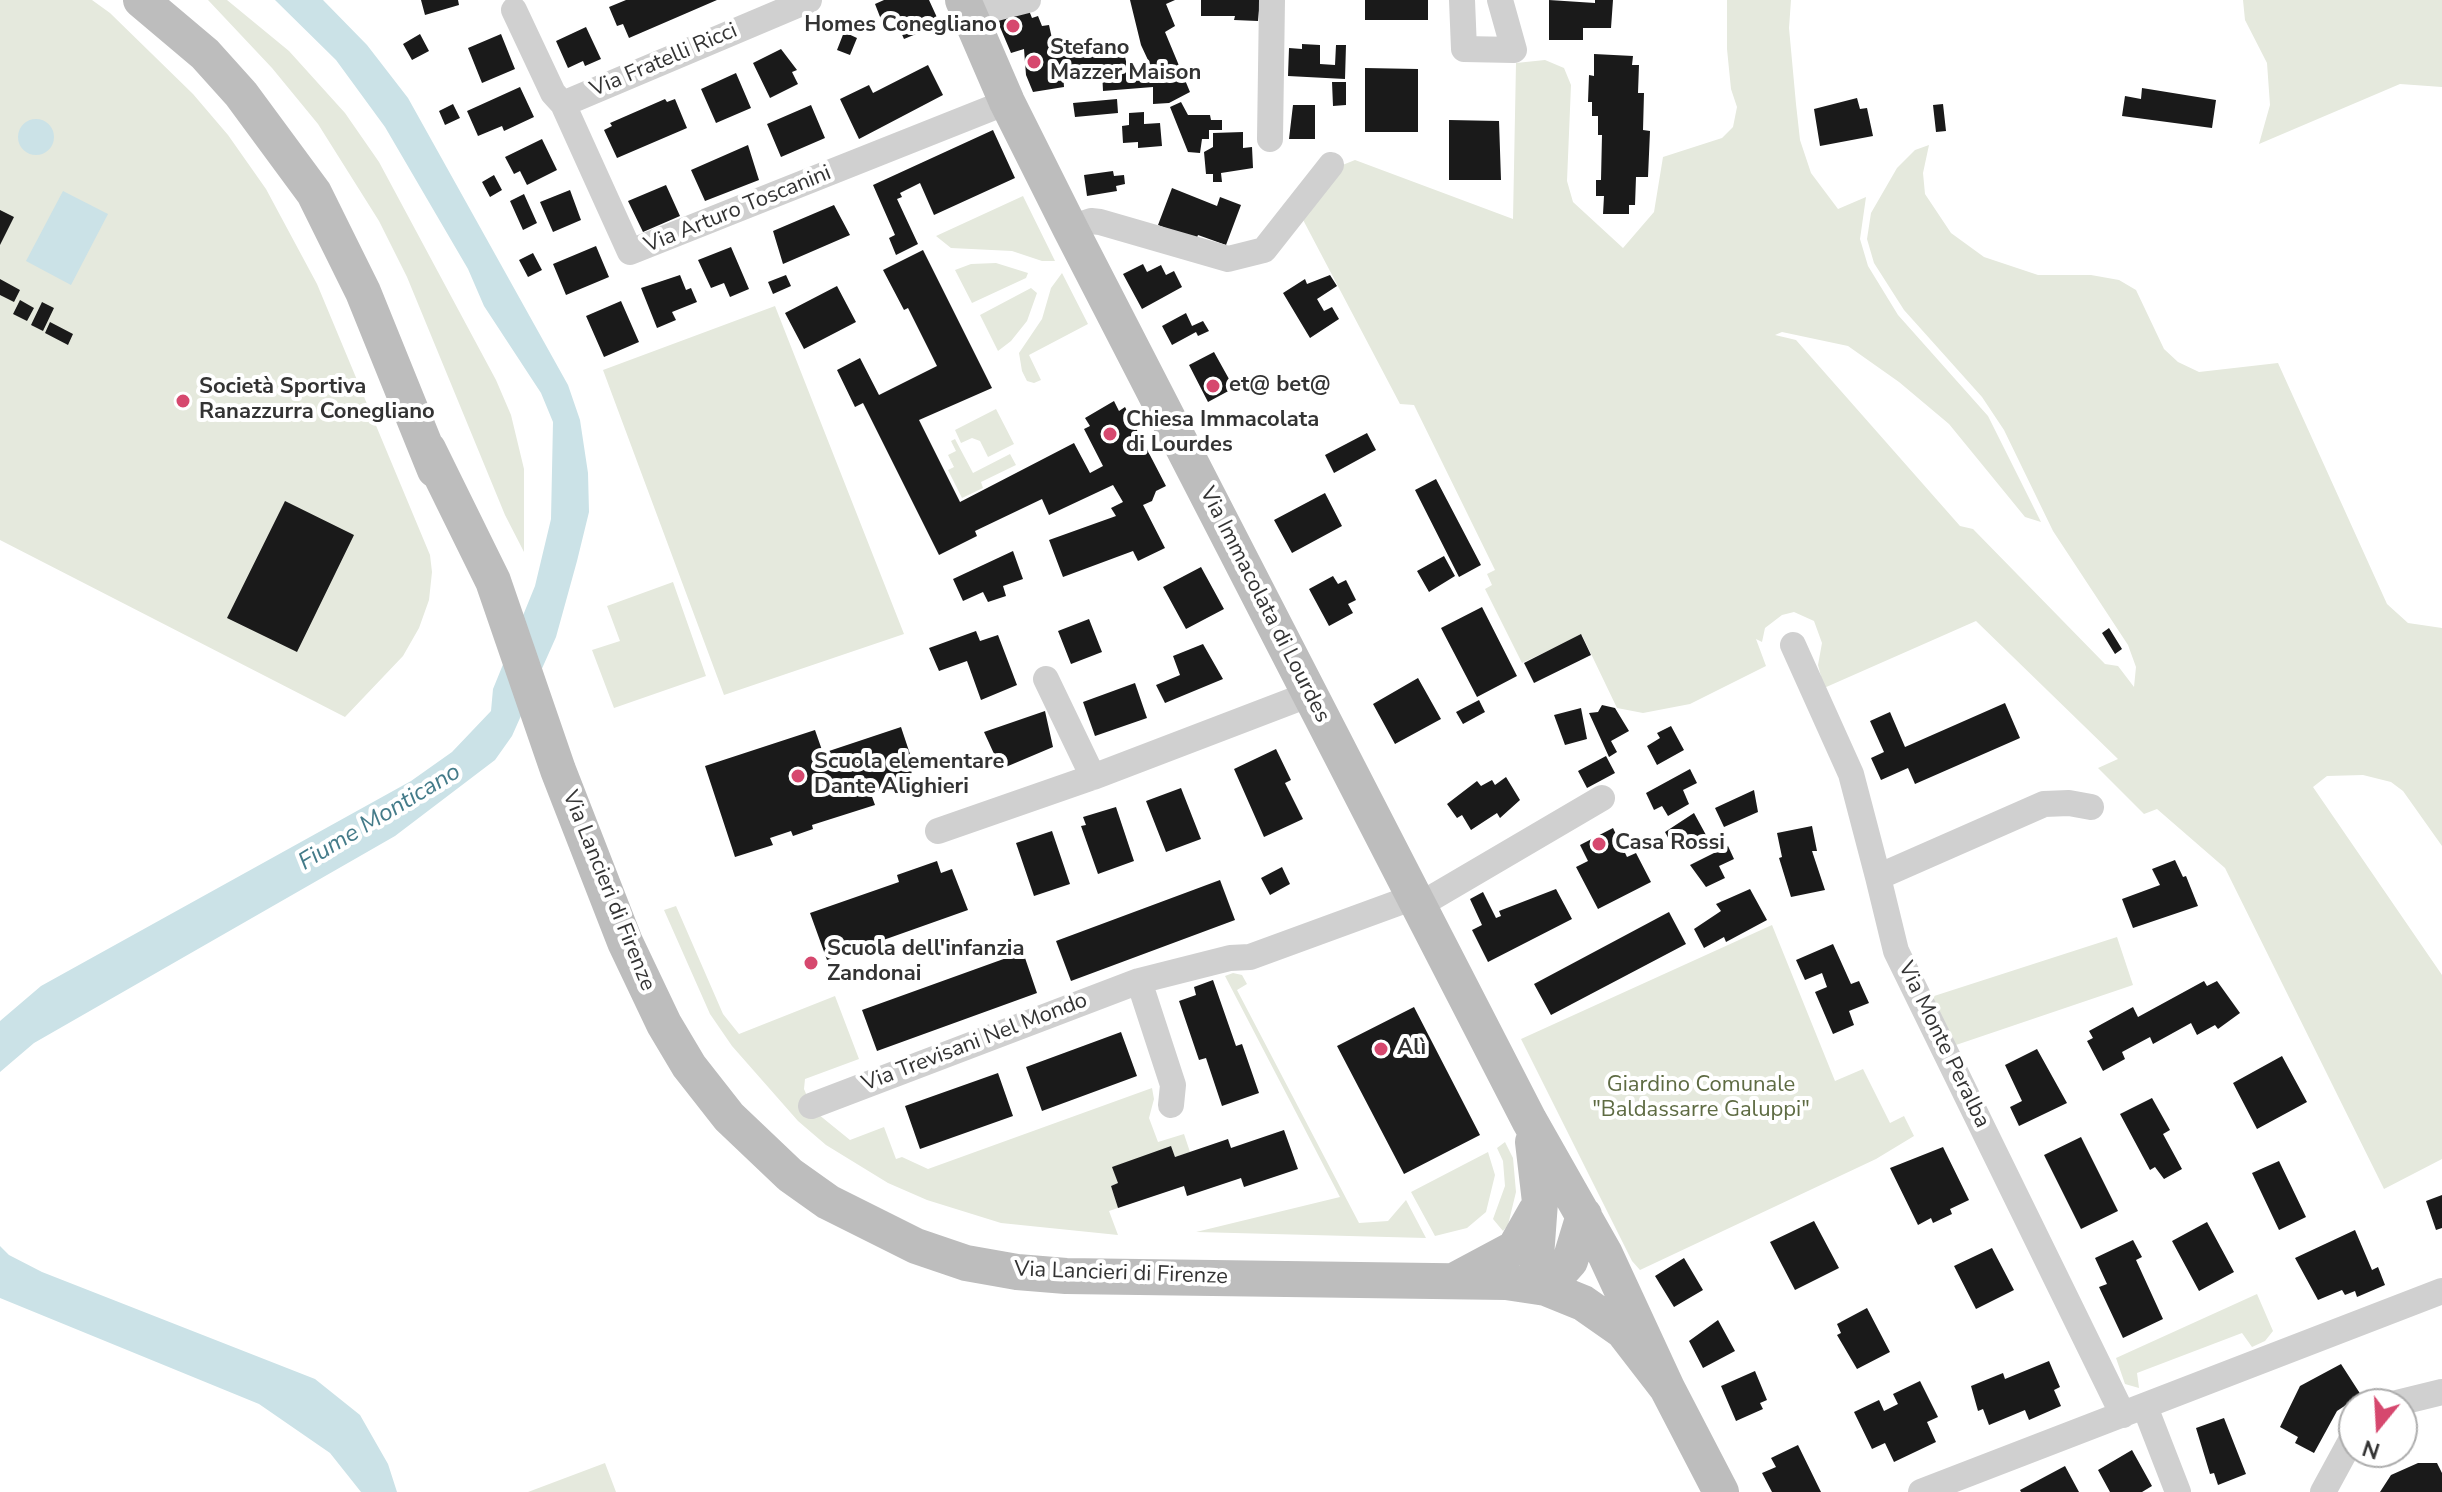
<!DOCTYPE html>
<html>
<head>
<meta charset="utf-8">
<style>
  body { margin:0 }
  #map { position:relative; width:2442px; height:1492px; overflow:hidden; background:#fff; font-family:"Nunito Sans",sans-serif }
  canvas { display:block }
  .north { position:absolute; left:2338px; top:1388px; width:80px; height:80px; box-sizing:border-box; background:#fff; border:2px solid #adadad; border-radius:50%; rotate:198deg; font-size:22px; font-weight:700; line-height:32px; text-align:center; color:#333 }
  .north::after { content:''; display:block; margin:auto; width:28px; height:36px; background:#d6486e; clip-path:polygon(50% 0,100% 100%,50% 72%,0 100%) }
</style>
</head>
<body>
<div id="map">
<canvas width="2442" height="1492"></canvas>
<div class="north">N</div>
</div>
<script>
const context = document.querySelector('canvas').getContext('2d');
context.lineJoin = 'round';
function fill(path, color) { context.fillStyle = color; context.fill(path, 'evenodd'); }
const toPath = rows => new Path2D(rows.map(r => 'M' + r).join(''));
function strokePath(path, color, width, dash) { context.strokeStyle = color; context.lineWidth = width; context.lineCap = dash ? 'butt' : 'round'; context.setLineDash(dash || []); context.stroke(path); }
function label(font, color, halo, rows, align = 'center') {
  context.font = font + ' "Nunito Sans",sans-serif'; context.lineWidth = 8; context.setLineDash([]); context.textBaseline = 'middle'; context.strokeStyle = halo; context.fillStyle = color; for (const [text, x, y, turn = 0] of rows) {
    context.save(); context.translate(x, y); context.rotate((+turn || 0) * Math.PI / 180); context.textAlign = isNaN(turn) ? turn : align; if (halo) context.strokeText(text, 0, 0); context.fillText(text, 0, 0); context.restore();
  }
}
fill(toPath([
  [0,0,92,0,110,13,193,94,228,135,266,189,317,284,430,555,432,572,429,600,419,628,403,656,345,717,0,540],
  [208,0,227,0,289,51,345,113,379,162,496,380,511,415,524,469,524,552,505,515,407,277,379,221,318,124,272,68],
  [1727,0,1791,0,1789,28,1796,104,1800,140,1811,173,1838,209,1866,197,1860,239,1868,266,1898,315,1988,416,2041,522,2025,517,1949,424,1899,382,1848,346,1782,332,1775,335,1796,340,1960,526,1973,529,2105,664,2118,666,2134,687,2136,667,2128,645,2053,531,2004,430,1982,397,1904,310,1874,263,1867,239,1871,213,1897,168,1915,150,1929,145,1923,173,1925,194,1951,233,1984,257,2038,275,2091,275,2119,280,2136,290,2164,349,2178,362,2199,372,2278,363,2387,604,2408,623,2442,628,2442,846,2403,791,2391,782,2363,775,2327,776,2313,787,2442,975,2442,1159,2384,1189,2225,868,2157,809,2144,814,2098,768,2118,759,1976,621,1824,688,1818,665,1822,643,1814,621,1794,612,1782,615,1765,628,1762,642,1756,639,1766,666,1690,704,1643,713,1617,708,1582,635,1522,663,1485,589,1492,585,1487,574,1495,570,1414,405,1400,404,1301,216,1340,166,1355,160,1513,219,1516,63,1545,60,1564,68,1571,85,1567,181,1573,202,1623,248,1654,212,1663,157,1722,138,1733,127,1737,107,1731,89,1727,49],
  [2243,0,2442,0,2442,87,2400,84,2259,144,2270,105,2267,63,2245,20],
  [1023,196,1055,261,1042,261,1012,251,951,248,936,236],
  [996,263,1028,273,1026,278,972,303,955,270,971,264],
  [1062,273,1088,324,1029,355,1041,380,1034,383,1027,381,1022,371,1019,353,1042,319,1051,288],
  [1031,288,1037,293,1027,321,1011,341,998,351,980,315],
  [775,306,904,634,724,695,603,370],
  [996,409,1014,444,988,457,980,441,972,438,961,443,955,430],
  [955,439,973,473,1010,454,1016,465,981,482,983,488,962,498,948,470,954,467,948,455,956,451,951,441],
  [673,582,706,676,614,708,592,650,620,641,607,606],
  [676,906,723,1014,739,1034,835,996,859,1059,805,1079,804,1089,813,1110,850,1140,884,1127,896,1159,902,1157,928,1169,1152,1088,1154,1099,1149,1118,1158,1142,1184,1134,1190,1152,1175,1157,1171,1147,1113,1167,1118,1183,1111,1186,1118,1208,1109,1211,1118,1235,1001,1223,927,1200,888,1183,826,1145,798,1121,732,1046,710,1014,664,910],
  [1772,925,1835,1081,1863,1069,1890,1123,1904,1116,1914,1136,1876,1159,1640,1270,1632,1261,1521,1039],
  [2117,937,2133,985,1953,1046,1931,997],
  [1233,973,1242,975,1247,984,1237,990,1359,1223,1388,1221,1406,1200,1426,1238,1196,1232,1340,1197,1225,976],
  [1505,1142,1513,1158,1516,1192,1508,1225,1503,1231,1493,1219,1505,1186,1503,1161,1497,1148],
  [1488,1152,1495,1175,1486,1212,1467,1228,1435,1236,1411,1192],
  [2257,1294,2273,1331,2265,1341,2252,1347,2242,1333,2137,1373,2139,1388,2125,1384,2116,1358],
  [605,1463,616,1492,528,1492]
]), '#e5e9dd');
fill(toPath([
  [275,0,323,0,367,45,408,98,568,385,580,420,588,473,589,512,577,561,556,637,512,736,495,760,395,836,34,1043,0,1072,0,1021,41,986,411,781,452,752,491,711,493,689,535,586,551,519,553,422,541,393,484,306,468,269,385,127,336,60],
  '18 137a18 18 0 1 1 36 0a18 18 0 1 1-36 0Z',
  [63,191,108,214,71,285,26,261],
  [0,1246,9,1255,42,1272,315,1379,360,1415,388,1464,397,1492,361,1492,330,1453,259,1404,0,1298]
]), '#cbe2e7');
fill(toPath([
  [421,0,458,0,459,5,425,15],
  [626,0,717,0,629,38,623,24,617,26,609,7],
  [884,0,929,0,940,24,904,39,894,17,882,22,875,4],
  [1130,0,1175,0,1166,4,1175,26,1165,32,1190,92,1169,103,1153,104,1153,87,1103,91,1102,70,1063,73,1064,87,1033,92,1026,75,1024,49,1011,53,997,20,1028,8,1032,18,1038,16,1042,26,1049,25,1053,43,1079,42,1081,57,1124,52,1129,75,1154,73,1141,45],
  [1201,0,1260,0,1258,21,1234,20,1235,16,1201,16],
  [1365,0,1428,0,1428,20,1365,20],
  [1549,0,1595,3,1595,0,1613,0,1611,28,1583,28,1583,40,1549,40],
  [586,27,601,59,585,66,583,61,568,68,556,41],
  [844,32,857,38,850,55,837,50],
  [420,34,429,51,412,60,403,44],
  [501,34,515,69,482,83,468,48],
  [1302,44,1320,45,1320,64,1335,65,1336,45,1346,45,1345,79,1288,76,1289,48,1302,49],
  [781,49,797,70,792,72,798,84,770,98,753,63],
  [1594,54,1633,56,1632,65,1639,65,1638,93,1644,93,1643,130,1650,131,1648,177,1636,177,1635,205,1629,205,1629,214,1603,214,1604,196,1596,196,1596,180,1601,180,1602,135,1598,135,1598,116,1592,116,1592,102,1588,102,1589,75,1594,76],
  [928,65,943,95,859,139,840,99,869,85,873,93],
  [1365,68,1418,69,1418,132,1365,132],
  [736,73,751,108,716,123,701,89],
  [1332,82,1346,82,1346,105,1333,106],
  [520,87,534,117,504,131,502,126,478,136,467,111],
  [2142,88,2216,100,2212,128,2122,116,2125,96,2141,99],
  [1857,98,1860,109,1867,108,1873,136,1820,146,1814,109],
  [665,99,667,102,675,99,687,128,617,158,604,130,612,126,610,123],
  [1117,99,1118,113,1075,117,1073,103],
  [1181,102,1188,115,1210,115,1211,120,1222,120,1222,130,1209,130,1209,139,1202,139,1200,153,1188,152,1170,107],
  [453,104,460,118,445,125,439,111],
  [1943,104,1946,131,1936,132,1933,105],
  [811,105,825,138,781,157,767,124],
  [1293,105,1315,105,1315,139,1289,139],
  [1144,112,1144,124,1160,123,1162,146,1138,148,1138,142,1123,143,1122,126,1129,125,1129,113],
  [1449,120,1499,121,1501,180,1449,180],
  [993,130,1015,178,934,215,920,183,900,193,902,197,897,199,918,244,896,255,889,238,895,235,873,185],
  [1243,132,1243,148,1252,147,1253,168,1221,173,1222,182,1213,182,1213,174,1206,174,1204,152,1213,147,1213,133],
  [542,139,557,170,527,185,520,171,514,174,505,157],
  [748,145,759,180,705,201,691,170],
  [1113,171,1114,176,1124,175,1125,184,1116,186,1117,191,1087,196,1084,175],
  [494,175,502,190,490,197,482,182],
  [666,185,680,216,643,232,628,201],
  [1172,188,1217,206,1220,197,1241,205,1226,245,1198,235,1196,240,1158,225],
  [570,190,581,220,553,232,540,202],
  [524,194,537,223,523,230,510,201],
  [834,205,850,235,783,264,773,231],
  [0,210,14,217,0,245],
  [596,246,609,277,566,295,553,264],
  [731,247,749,289,730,297,724,283,711,288,698,260],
  [923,250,992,388,919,420,960,502,1074,443,1090,473,1103,466,1084,429,1090,426,1085,418,1114,401,1119,411,1125,407,1166,486,1156,491,1152,501,1143,505,1165,548,1138,561,1133,551,1063,577,1049,540,1116,516,1111,508,1123,502,1113,485,1049,515,1042,499,975,531,977,536,939,555,863,403,855,407,837,370,860,358,879,395,937,366,908,308,904,310,883,270],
  [533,253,542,270,528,277,519,260],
  [1143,264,1147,272,1161,265,1166,275,1174,271,1182,287,1142,309,1123,274],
  [680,275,686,290,691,288,697,302,672,312,676,320,657,328,641,288],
  [786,275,791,286,773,294,768,282],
  [1330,275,1337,286,1317,299,1324,311,1332,307,1339,319,1310,338,1283,293,1305,279,1307,284],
  [0,279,20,290,14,302,0,295],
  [837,286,856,322,804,349,785,313],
  [20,300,34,308,27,321,13,314],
  [621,301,639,342,604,357,586,316],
  [42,302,54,308,43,331,31,325],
  [1186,313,1192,326,1203,321,1209,331,1198,336,1196,332,1172,345,1162,326],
  [50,322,73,334,68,345,45,333],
  [1214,352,1234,388,1208,402,1189,365],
  [1367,433,1376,450,1334,473,1325,455],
  [1436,479,1481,565,1459,577,1415,490],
  [1325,493,1342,526,1292,553,1274,520],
  [285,501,354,535,297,652,227,618],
  [1013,551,1023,579,1003,586,1006,596,988,602,983,592,963,601,953,579],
  [1444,556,1455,576,1429,592,1417,571],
  [1201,567,1224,609,1186,629,1163,587],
  [1333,576,1338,584,1346,580,1356,600,1348,604,1353,613,1329,626,1309,589],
  [1482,607,1517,676,1477,697,1441,628],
  [1089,619,1102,652,1071,664,1058,631],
  [2109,628,2122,649,2115,654,2102,633],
  [976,631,980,641,998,635,1017,685,981,700,967,661,939,671,929,648],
  [1581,634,1591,655,1534,683,1524,663],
  [1203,644,1223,679,1165,703,1156,685,1180,675,1173,656],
  [1418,678,1441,719,1395,744,1373,704],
  [1135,683,1147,718,1095,736,1083,702],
  [1479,700,1485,712,1463,724,1456,712],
  [2005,703,2020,738,1915,784,1908,768,1881,780,1871,758,1884,752,1870,721,1890,712,1905,747],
  [1602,705,1615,708,1629,731,1611,741,1617,752,1609,757,1589,713,1598,712],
  [1581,708,1587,739,1565,745,1554,715],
  [1045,711,1053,747,1001,769,984,732],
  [1671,726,1684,750,1657,765,1647,746,1660,738,1657,733],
  [901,727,914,766,908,782,871,794,875,805,812,825,813,829,793,836,791,831,770,838,773,845,735,857,705,766,815,730,823,753],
  [1276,749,1291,780,1285,783,1303,819,1264,837,1234,769],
  [1606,756,1615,773,1587,788,1578,771],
  [1690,769,1697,783,1683,790,1689,804,1668,816,1662,806,1654,810,1646,793],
  [1506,777,1520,800,1500,818,1497,813,1471,830,1462,815,1457,818,1447,804,1477,781,1481,786,1492,780,1495,785],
  [1181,788,1201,839,1166,852,1146,801],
  [1754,790,1758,812,1724,827,1715,808],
  [1116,807,1134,861,1098,874,1081,826,1086,825,1083,817],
  [1694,813,1706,835,1676,852,1665,832],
  [1812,826,1817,851,1812,851,1825,890,1791,897,1779,858,1782,857,1777,833],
  [1613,828,1627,857,1636,853,1651,882,1598,909,1576,867,1588,861,1580,845],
  [1052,831,1070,884,1034,896,1016,843],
  [1728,846,1734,859,1719,866,1725,878,1706,887,1690,865],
  [2175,860,2183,877,2186,876,2198,906,2133,928,2122,899,2160,885,2152,869],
  [937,861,941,873,952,869,968,910,827,960,810,913,899,882,897,875],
  [1282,867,1290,884,1270,895,1261,878],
  [1220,880,1235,920,1071,981,1056,941],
  [1556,889,1572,919,1488,962,1472,930,1482,925,1470,899,1483,892,1496,918,1501,916,1499,911],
  [1750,889,1767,920,1726,942,1724,937,1704,948,1694,929,1721,911,1716,904],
  [1669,912,1686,944,1551,1015,1534,984],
  [1833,944,1851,984,1859,981,1869,1003,1849,1011,1854,1025,1833,1034,1815,992,1827,987,1822,973,1805,980,1796,960],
  [1023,952,1037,993,877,1051,862,1010],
  [1213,980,1236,1046,1242,1044,1259,1093,1222,1106,1206,1058,1199,1060,1179,1001,1196,995,1194,987],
  [2204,981,2207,986,2217,981,2240,1013,2218,1029,2215,1025,2197,1035,2191,1023,2153,1044,2150,1037,2122,1052,2125,1059,2103,1071,2087,1041,2093,1038,2089,1031,2133,1007,2138,1017],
  [1414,1007,1480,1135,1404,1174,1337,1046],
  [1121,1032,1137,1076,1042,1111,1026,1067],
  [2037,1049,2067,1103,2019,1126,2010,1107,2022,1101,2005,1065],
  [2282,1056,2307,1102,2257,1129,2233,1083],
  [998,1073,1013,1116,920,1149,905,1106],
  [2152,1098,2170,1130,2163,1134,2182,1169,2164,1179,2155,1167,2150,1170,2120,1114],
  [1284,1130,1298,1169,1244,1187,1241,1178,1187,1196,1184,1186,1118,1208,1111,1186,1118,1183,1112,1167,1171,1146,1175,1157,1228,1139,1231,1148],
  [2081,1137,2118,1211,2081,1229,2044,1155],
  [1943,1147,1969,1200,1950,1209,1952,1214,1933,1223,1931,1218,1918,1225,1890,1168],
  [2279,1161,2306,1217,2279,1230,2252,1173],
  [2442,1195,2442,1228,2436,1230,2426,1201],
  [1814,1221,1839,1268,1795,1290,1770,1242],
  [2207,1222,2234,1272,2199,1291,2172,1241],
  [2355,1230,2372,1270,2378,1267,2385,1285,2357,1297,2355,1291,2345,1295,2342,1290,2318,1300,2295,1258],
  [2133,1240,2142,1257,2136,1260,2163,1319,2123,1338,2099,1287,2107,1284,2095,1258],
  [1992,1248,2014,1290,1976,1309,1954,1266],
  [1684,1258,1703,1290,1674,1307,1655,1276],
  [1867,1308,1890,1352,1857,1369,1837,1335,1841,1333,1837,1324],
  [1718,1320,1735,1351,1703,1368,1689,1341],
  [2049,1361,2060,1387,2054,1390,2061,1406,2029,1420,2025,1410,1989,1425,1983,1409,1978,1411,1971,1386,2003,1373,2005,1379],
  [2341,1364,2361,1395,2337,1411,2314,1453,2295,1443,2298,1437,2280,1427,2300,1386],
  [1755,1371,1767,1400,1760,1403,1763,1409,1736,1421,1721,1386],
  [1920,1381,1938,1417,1927,1422,1936,1442,1894,1462,1885,1443,1872,1449,1854,1412,1879,1400,1884,1411,1898,1404,1893,1394],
  [2224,1418,2246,1474,2218,1485,2214,1473,2210,1474,2196,1428],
  [1798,1445,1821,1492,1772,1492,1762,1473,1776,1467,1771,1458],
  [2132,1450,2152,1486,2142,1492,2110,1492,2098,1470],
  [2418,1463,2437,1463,2442,1473,2442,1492,2380,1492,2391,1475],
  [2065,1466,2079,1492,2021,1492,2020,1490]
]), '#1a1a1a');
strokePath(toPath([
  [1462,0,1464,49,1514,50,1500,0],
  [514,10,553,93,563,104,630,252,1007,102],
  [969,15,1028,0],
  [563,104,809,0],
  [1270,139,1272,0],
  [1070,228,1091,221,1100,222,1228,259,1264,250,1331,165],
  [1793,645,1851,774,1878,877],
  [1046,679,1093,777],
  [2091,807,2069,803,2044,804,1878,877,1896,951,2123,1415],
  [938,831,1093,777,1310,694],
  [1418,906,1602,798],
  [1139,981,1173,1085,1171,1105],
  [811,1106,1139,981,1230,958,1250,957,1414,897],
  [2393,1404,2442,1392],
  [2145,1407,2178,1492],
  [1921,1492,2442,1291],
  [2323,1492,2354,1435]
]), '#d0d0d0', 26);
strokePath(toPath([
  [141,0,205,54,241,94,314,193,363,292,435,470],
  [963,0,1007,102,1070,228,1529,1120,1605,1254,1667,1388,1721,1492],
  [428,449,493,581,558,770,625,942,664,1024,689,1066,729,1117,790,1175,828,1202,916,1246,966,1263,1017,1272,1066,1276,1506,1282,1546,1288,1583,1303,1623,1331,1667,1388],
  [1533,1142,1540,1202,1536,1257,1546,1288],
  [1457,1279,1515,1248,1536,1211],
  [1546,1288,1570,1261,1584,1215]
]), '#bdbdbd', 36);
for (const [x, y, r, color] of [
  [1013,26,8,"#d6486e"],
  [1034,62,8,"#d6486e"],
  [1213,386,8,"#d6486e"],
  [183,401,8,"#d6486e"],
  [1110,434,8,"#d6486e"],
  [798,776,8,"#d6486e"],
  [1599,844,8,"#d6486e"],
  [811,963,8,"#d6486e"],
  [1381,1049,8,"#d6486e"]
]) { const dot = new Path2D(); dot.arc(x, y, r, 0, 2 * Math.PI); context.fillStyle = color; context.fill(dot); strokePath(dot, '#fff', 3); }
label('bold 22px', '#333', '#fff', [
  ["Homes Conegliano",997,26,"right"],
  ["Stefano",1050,49],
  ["Mazzer Maison",1050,74],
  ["et@ bet@",1229,386],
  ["Società Sportiva",199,388],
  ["Ranazzurra Conegliano",199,413],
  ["Chiesa Immacolata",1126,421],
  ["di Lourdes",1126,446],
  ["Scuola elementare",814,763],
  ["Dante Alighieri",814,788],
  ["Casa Rossi",1615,844],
  ["Scuola dell'infanzia",827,950],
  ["Zandonai",827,975],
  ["Alì",1397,1049]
], 'left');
label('22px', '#333', '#fff', [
  ["Via Fratelli Ricci",664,61,-23],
  ["Via Arturo Toscanini",738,210,-22],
  ["Via Immacolata di Lourdes",1264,605,63],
  ["Via Lancieri di Firenze",608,891,68],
  ["Via Trevisani Nel Mondo",975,1043,-21],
  ["Via Monte Peralba",1943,1045,64],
  ["Via Lancieri di Firenze",1121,1274,2]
]);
label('22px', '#5e6b43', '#fff', [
  ["Giardino Comunale",1701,1086],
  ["\"Baldassarre Galuppi\"",1701,1111]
]);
label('italic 24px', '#447b89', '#fff', [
  ["Fiume Monticano",380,818,-31]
]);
</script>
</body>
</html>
